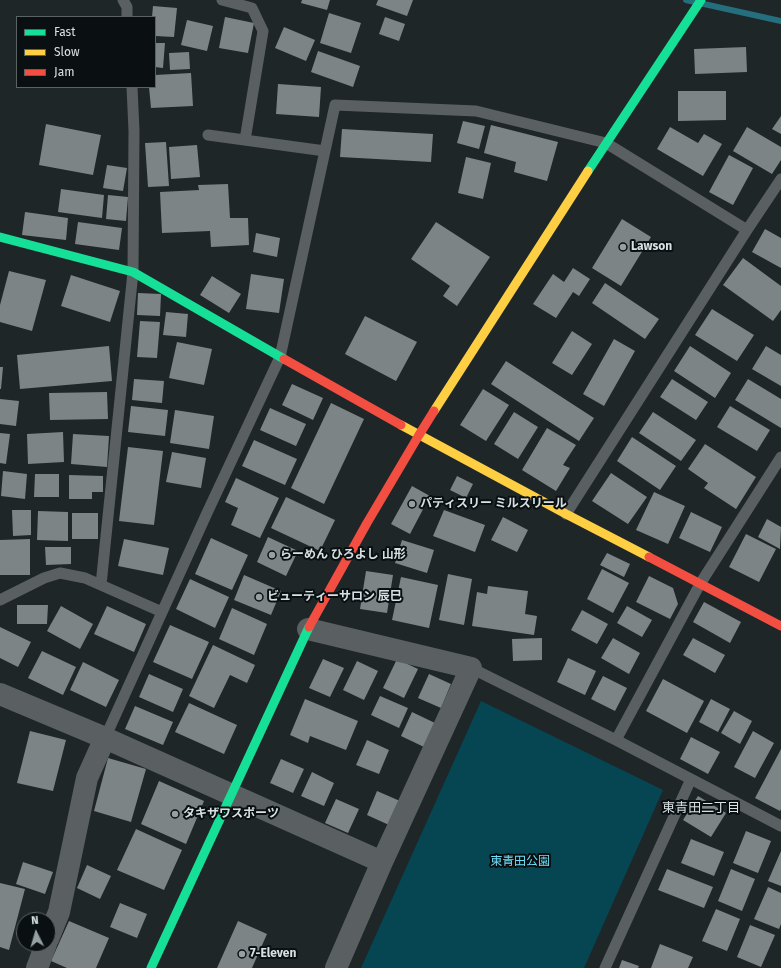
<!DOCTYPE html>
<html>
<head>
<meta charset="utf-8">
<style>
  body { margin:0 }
  #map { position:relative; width:781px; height:968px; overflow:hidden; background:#1e2628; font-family:"Fira Sans",sans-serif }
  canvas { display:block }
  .legend { position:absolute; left:16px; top:16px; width:140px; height:72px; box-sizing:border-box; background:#0a1012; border:1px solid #5c6365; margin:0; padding:5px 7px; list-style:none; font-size:12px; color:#d7e0e2 }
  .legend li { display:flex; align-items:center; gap:8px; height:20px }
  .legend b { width:20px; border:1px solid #5c6365 }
  .north { position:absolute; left:16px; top:912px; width:40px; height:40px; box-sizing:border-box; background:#0a1012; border:1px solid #5c6365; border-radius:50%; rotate:355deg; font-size:11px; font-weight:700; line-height:16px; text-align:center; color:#d7e0e2 }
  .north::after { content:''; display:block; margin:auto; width:14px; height:18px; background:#969fa1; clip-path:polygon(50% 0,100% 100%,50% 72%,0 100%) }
</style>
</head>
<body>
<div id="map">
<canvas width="781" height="968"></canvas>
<ul class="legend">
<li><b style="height:5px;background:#16e098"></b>Fast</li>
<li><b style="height:5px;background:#ffcf43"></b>Slow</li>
<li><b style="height:5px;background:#f24e42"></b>Jam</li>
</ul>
<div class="north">N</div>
</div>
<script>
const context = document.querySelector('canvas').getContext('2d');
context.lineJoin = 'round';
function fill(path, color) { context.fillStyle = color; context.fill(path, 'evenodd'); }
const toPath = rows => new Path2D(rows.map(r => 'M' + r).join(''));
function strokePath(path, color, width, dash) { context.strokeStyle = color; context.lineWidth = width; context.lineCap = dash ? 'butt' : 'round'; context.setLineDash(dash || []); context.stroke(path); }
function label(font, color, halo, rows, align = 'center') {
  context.font = font + ' "Fira Sans","Noto Sans JP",sans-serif'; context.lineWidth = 4; context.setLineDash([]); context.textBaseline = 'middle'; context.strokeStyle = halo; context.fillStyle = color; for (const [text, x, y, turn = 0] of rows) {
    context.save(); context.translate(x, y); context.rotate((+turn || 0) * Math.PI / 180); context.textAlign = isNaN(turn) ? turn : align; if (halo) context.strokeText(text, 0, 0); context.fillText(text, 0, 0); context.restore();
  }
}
fill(toPath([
  [481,701,663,790,584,968,361,968]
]), '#064652');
strokePath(toPath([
  [686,0,781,21]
]), '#246e7e', 6);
fill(toPath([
  [302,0,330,0,327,10,301,3],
  [378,0,413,0,407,16,376,5],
  [153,6,177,8,174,37,155,36,155,17,152,17],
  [329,13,361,23,351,53,320,43],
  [225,17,254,23,248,53,219,48],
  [385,17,405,24,399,41,379,34],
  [187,20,213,26,207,51,181,45],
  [284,27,315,40,306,61,275,48],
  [155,43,165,43,163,68,155,67],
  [746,47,747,72,695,74,694,49],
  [318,51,360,66,353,87,311,72],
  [189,52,190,69,170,70,169,53],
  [191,73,193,106,151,108,149,87,155,87,155,75],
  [278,84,321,87,319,117,276,114],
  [678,91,726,91,726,120,678,121],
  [781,116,781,134,772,129],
  [463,121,485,126,479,149,457,143],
  [46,124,101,135,93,175,39,165],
  [491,125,558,142,547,181,514,172,516,162,484,153],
  [670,127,698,143,704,134,722,144,703,176,657,149],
  [747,127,781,147,781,160,772,174,733,151],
  [342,129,433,134,431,162,340,157],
  [166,142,169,186,148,187,145,143],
  [197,145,200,177,171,179,169,147],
  [729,155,753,168,733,205,709,192],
  [466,157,491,163,483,199,458,193],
  [107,165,127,168,123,191,103,188],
  [228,184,230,218,248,218,249,245,211,247,210,231,162,233,160,192,199,190,198,185],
  [61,189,104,195,102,218,58,212],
  [108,195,128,197,126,221,106,219],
  [25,212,68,218,66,240,22,235],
  [622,219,651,237,621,286,592,268],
  [78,222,122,228,119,250,75,244],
  [436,222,490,257,457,306,443,296,450,286,411,259],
  [765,229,781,238,781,268,752,252],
  [256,233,280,238,277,257,253,252],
  [743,258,781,286,781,310,773,321,723,285],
  [573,268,590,279,579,296,573,292,556,318,533,304,553,274,564,282],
  [9,271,46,280,32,331,0,322,0,305],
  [251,274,284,279,279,313,246,309],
  [71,275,120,291,110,322,61,306],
  [212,276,241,294,229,313,200,295],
  [605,283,659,319,645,339,592,303],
  [138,293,161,294,160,316,137,315],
  [712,309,754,335,737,361,695,335],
  [166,312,188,314,186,337,163,335],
  [365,316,417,342,396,381,345,354],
  [140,321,160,322,157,358,137,357],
  [572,331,592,344,572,375,552,363],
  [614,339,635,351,604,406,583,394],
  [177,342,212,349,204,385,169,378],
  [109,346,112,381,20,389,17,355],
  [690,346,731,373,715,398,674,371],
  [766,346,781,355,781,386,752,369],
  [506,361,594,418,579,441,491,384],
  [0,367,3,367,1,389,0,389],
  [134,379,164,381,162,403,132,400],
  [672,379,708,402,696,420,660,397],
  [748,379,781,399,781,428,735,400],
  [292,384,323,398,313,420,282,405],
  [483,389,509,405,486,441,460,425],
  [107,392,108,419,50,420,49,393],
  [0,399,19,401,16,426,0,424],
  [331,403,364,419,324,504,291,488],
  [131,406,168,410,165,436,128,432],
  [730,406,770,430,757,451,717,427],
  [270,408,306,424,296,446,260,430],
  [175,410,214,416,209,449,170,443],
  [514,412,538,427,518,459,494,444],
  [653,412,696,440,681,461,639,433],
  [547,428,576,445,563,465,570,468,556,491,522,470],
  [63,432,64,462,28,464,27,434],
  [0,433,10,434,6,464,0,463],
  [73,434,109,436,107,467,71,464],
  [632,437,676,466,660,490,617,461],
  [254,440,297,459,285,485,242,466],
  [705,444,756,477,736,509,704,488,708,483,688,469],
  [128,447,163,451,154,525,119,521],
  [172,452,206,458,201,488,166,482],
  [3,471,27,474,25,499,1,496],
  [611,473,647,497,628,524,592,501],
  [35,474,59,474,59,497,34,497],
  [69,475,103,476,103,492,92,492,92,499,69,499],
  [457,476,473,484,466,498,450,490],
  [236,478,279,498,260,538,231,525,238,508,225,502],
  [412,486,430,496,410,534,391,524],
  [654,492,685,506,668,544,636,530],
  [286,497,335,520,320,551,271,528],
  [12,510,31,510,31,535,13,536],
  [444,510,485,525,475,552,433,536],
  [38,511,68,512,68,541,37,540],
  [691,512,722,527,710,552,679,538],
  [72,513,98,513,98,539,72,539],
  [503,517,528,530,517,552,491,540],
  [767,519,781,527,780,549,758,537],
  [746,534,776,549,759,582,729,567],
  [268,537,298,551,286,576,257,562],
  [211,538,248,555,232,590,195,574],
  [30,539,30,575,0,575,0,540],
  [124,539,169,548,163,575,118,566],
  [402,540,434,550,427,573,395,563],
  [45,547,71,547,71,564,46,565],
  [607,553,630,564,624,577,600,565],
  [602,569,629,583,613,613,587,599],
  [366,571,393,575,387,613,360,609],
  [448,574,472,579,464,625,439,620],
  [244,575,281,591,271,615,234,600],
  [649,576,673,588,678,604,670,619,636,602],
  [401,577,438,585,429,628,392,620],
  [190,579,229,597,215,628,176,609],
  [488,586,528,591,525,614,537,616,534,635,472,626,477,592,487,594],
  [704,602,741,622,730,643,693,622],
  [17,605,48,605,47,624,17,624],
  [61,606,93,624,80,649,47,631],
  [107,606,146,624,134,652,94,634],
  [627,606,652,620,642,637,617,623],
  [232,608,267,624,254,655,219,639],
  [582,610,608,624,597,644,571,630],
  [170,625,209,642,192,679,153,662],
  [0,627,31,642,18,667,0,658],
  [542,638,542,660,513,661,512,639],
  [613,638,640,653,629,674,601,658],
  [693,638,725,655,715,673,683,655],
  [213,645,255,665,247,683,230,675,214,708,189,696],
  [42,651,76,667,63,695,28,678],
  [568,658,596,671,585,695,557,682],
  [323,659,344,668,330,697,309,688],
  [397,659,418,669,404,698,383,688],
  [357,661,378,671,364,700,343,690],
  [83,662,119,680,106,707,70,690],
  [149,674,183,689,173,712,139,697],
  [429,674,451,684,441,708,418,698],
  [603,676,627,688,615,711,591,699],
  [663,679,704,701,687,733,646,711],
  [380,696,408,708,399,728,371,715],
  [305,699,358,721,346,750,310,736,308,743,290,735],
  [711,699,730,709,718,732,699,722],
  [189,703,237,725,224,754,175,732],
  [135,706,173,722,163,745,125,729],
  [734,711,752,721,740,744,721,733],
  [412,712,435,723,424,747,401,736],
  [30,731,66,740,53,791,17,783],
  [753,731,774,743,755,778,734,767],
  [691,737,720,752,708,774,680,759],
  [367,740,389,750,379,774,356,765],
  [781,749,781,809,780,811,755,798],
  [108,758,146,769,131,822,94,811],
  [281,759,304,769,293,793,270,783],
  [312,772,334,783,324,806,301,796],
  [159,781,204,801,186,844,141,824],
  [377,791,400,801,389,825,367,815],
  [698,796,726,813,711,837,683,820],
  [336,799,359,809,348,833,325,823],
  [136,829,182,850,164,890,117,870],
  [746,831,771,841,758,873,733,863],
  [691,839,724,852,714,876,681,863],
  [781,851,781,886,768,881],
  [23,862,53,872,45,894,16,884],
  [87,865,111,876,100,899,77,888],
  [667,869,713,887,704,908,658,890],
  [731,869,755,879,742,911,718,901],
  [0,883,25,889,9,950,0,947],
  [768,887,781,893,781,924,779,929,754,919],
  [120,903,147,914,137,938,110,927],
  [716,909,740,919,727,951,702,941],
  [69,921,109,938,96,968,67,968,51,961],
  [238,921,267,934,252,968,217,968],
  [750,925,775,935,761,967,737,957],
  [660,944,693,957,688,968,651,968],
  [622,960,639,966,638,968,619,968]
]), '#7d8486');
strokePath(toPath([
  [123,0,127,7,127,17],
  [222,0,252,8,263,31,245,140],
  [208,135,325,151],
  [566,514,747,230,781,179],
  [101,585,133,272,134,131,132,87],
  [0,600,44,578,60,573,85,578,162,612],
  [471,668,616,740,781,826],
  [105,738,207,513,280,357,335,105,476,111,606,143,747,230],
  [616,740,700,584,781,457],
  [605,968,691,779]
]), '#5a6061', 11);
strokePath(toPath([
  [308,629,471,668,382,862,336,968],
  [0,694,105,738],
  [48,939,59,912,87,778,105,738,382,862],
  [37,968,46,944]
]), '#5a6061', 22);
strokePath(toPath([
  [588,171,701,0],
  [0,237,133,272,284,359],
  [151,968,309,627]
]), '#16e098', 9);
strokePath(toPath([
  [434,411,588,171],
  [401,425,566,514,649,557]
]), '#ffcf43', 9);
strokePath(toPath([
  [284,359,401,425],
  [649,557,781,626],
  [309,627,367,523,419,435,434,411]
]), '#f24e42', 9);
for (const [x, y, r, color] of [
  [623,247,4,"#969fa1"],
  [412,504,4,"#969fa1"],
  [272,555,4,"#969fa1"],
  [259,597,4,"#969fa1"],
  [175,814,4,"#969fa1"],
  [242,954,4,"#969fa1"]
]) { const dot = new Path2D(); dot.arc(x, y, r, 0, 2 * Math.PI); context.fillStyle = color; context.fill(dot); strokePath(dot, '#0a1012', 1.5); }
label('bold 12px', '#d7e0e2', '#0a1012', [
  ["Lawson",631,247],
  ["パティスリー ミルスリール",420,504],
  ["らーめん ひろよし 山形",280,555],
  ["ビューティーサロン 辰巳",267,597],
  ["タキザワスポーツ",183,814],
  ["7-Eleven",250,954]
], 'left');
label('12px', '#6ddffa', '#0a1012', [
  ["東青田公園",520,862]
]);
label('13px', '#d7e0e2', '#0a1012', [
  ["東青田二丁目",701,808]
]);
</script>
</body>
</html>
